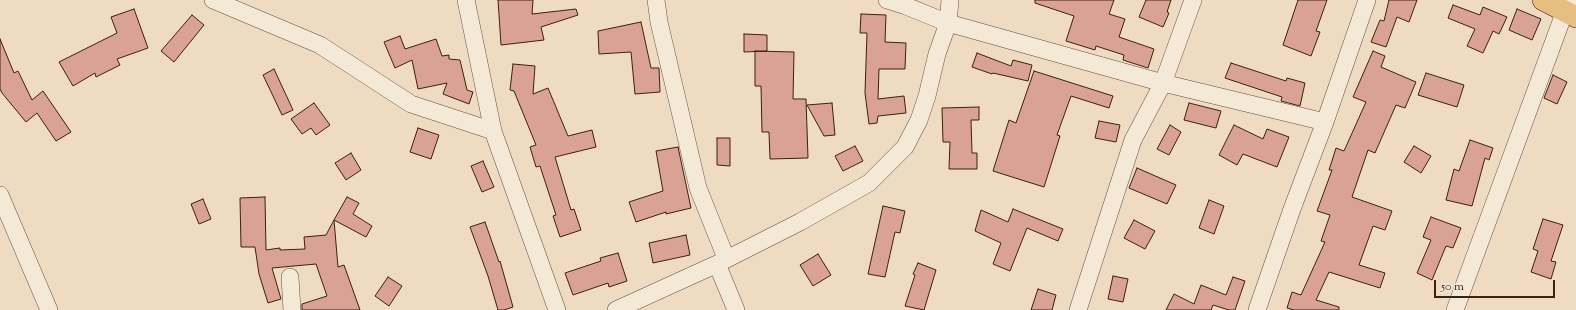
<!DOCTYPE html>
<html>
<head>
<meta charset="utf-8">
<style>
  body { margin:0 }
  #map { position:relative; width:1576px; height:310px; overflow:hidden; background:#eedbc2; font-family:"Sorts Mill Goudy",serif }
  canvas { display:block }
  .scale { position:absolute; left:1434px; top:280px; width:121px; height:18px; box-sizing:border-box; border:2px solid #3c2010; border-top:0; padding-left:5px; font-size:12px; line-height:14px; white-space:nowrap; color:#3c2010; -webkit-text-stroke:3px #f4e8d7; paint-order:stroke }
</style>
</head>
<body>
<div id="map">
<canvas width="1576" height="310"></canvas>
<div class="scale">50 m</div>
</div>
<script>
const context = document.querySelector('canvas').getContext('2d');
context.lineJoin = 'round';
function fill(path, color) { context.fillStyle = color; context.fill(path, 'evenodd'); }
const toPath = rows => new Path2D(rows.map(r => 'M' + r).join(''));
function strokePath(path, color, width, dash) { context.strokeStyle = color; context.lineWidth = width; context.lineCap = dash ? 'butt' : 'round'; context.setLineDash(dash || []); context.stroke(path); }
const building = toPath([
  [498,0,533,0,532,14,576,9,578,15,541,27,544,40,501,45,498,0],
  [1035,0,1114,0,1109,14,1125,19,1119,37,1154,49,1148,68,1123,60,1124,55,1096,46,1095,50,1066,41,1074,16,1035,3,1035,0],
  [1146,0,1171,0,1167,12,1169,13,1163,27,1139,17,1146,0],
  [1298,0,1327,0,1316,31,1320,32,1311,56,1283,45,1298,0],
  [1389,0,1417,0,1409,22,1397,17,1386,47,1371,42,1380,20,1384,21,1389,0],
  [1453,5,1480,15,1483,7,1507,17,1499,34,1493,31,1483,53,1467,46,1475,29,1448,18,1453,5],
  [134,9,148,48,117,59,120,65,96,77,95,73,73,86,59,62,117,33,111,17,134,9],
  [1517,9,1541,19,1532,40,1509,30,1517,9],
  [861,14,886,15,885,42,906,43,905,69,879,69,878,99,904,96,906,113,878,116,877,123,869,124,865,93,867,33,860,33,861,14],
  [192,15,204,25,174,62,161,51,192,15],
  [641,22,651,68,659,68,660,92,635,94,631,52,599,54,598,31,641,22],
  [744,34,767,35,767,51,744,52,744,34],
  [400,36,405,49,436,39,442,56,449,55,449,59,460,60,467,90,473,92,469,104,443,94,447,83,418,89,412,60,395,68,384,42,400,36],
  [0,39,14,73,18,71,32,100,43,91,71,132,56,141,37,113,26,122,2,93,0,89,0,39],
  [755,51,794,52,793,99,806,99,808,158,770,159,769,132,762,132,761,86,755,86,755,51],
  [1373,51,1385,56,1381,67,1416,82,1405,108,1396,105,1375,153,1368,150,1352,197,1392,211,1385,230,1373,226,1359,265,1385,273,1380,288,1329,272,1316,300,1339,307,1339,310,1294,310,1287,308,1292,292,1301,295,1325,242,1321,241,1330,215,1317,211,1332,170,1329,170,1336,148,1344,151,1366,102,1353,97,1373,51],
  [977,53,1011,66,1013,60,1032,65,1028,81,993,73,992,74,972,67,977,53],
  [1231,63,1286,81,1287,78,1305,83,1300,106,1281,101,1282,97,1225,78,1231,63],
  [513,64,535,66,533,94,548,88,568,136,592,130,596,147,555,157,571,210,574,209,581,230,560,237,553,216,556,215,540,166,536,167,530,147,536,145,514,91,510,90,513,64],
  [274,69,293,110,282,115,263,75,274,69],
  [1034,71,1113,96,1109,108,1071,96,1057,135,1060,136,1044,187,993,171,1009,120,1016,123,1034,71],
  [1426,73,1464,85,1457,107,1418,95,1426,73],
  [1553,75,1567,82,1557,104,1544,98,1553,75],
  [314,103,330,125,316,135,311,128,302,134,291,119,314,103],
  [832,103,835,135,824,136,807,105,832,103],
  [1189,103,1221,111,1216,128,1184,120,1189,103],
  [979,107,979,120,971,120,972,153,977,153,977,169,949,169,950,142,943,142,942,108,979,107],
  [1099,121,1120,125,1116,142,1095,138,1099,121],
  [1170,125,1181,132,1169,155,1157,149,1170,125],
  [1234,125,1263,139,1267,129,1289,137,1277,167,1243,154,1237,165,1219,155,1234,125],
  [418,128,439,135,431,159,410,152,418,128],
  [717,138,730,138,730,166,717,165,717,138],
  [1470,140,1493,148,1489,160,1485,158,1472,206,1446,200,1454,169,1459,171,1470,140],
  [855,146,863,161,843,171,835,156,855,146],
  [1414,146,1431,156,1421,173,1404,162,1414,146],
  [678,147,691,208,666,214,666,212,636,222,629,202,663,191,656,151,678,147],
  [351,153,361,170,346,180,335,163,351,153],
  [483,161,494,187,482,192,471,166,483,161],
  [1137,168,1176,185,1167,204,1129,188,1137,168],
  [265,197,266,250,280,248,280,250,305,249,304,237,326,235,334,220,338,267,344,265,360,310,302,310,302,304,327,296,316,264,272,268,281,299,268,303,259,274,255,247,241,247,240,198,265,197],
  [347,197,359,203,353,214,372,226,366,237,334,220,347,197],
  [203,199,211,219,199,224,191,204,203,199],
  [1209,200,1224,206,1214,234,1199,228,1209,200],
  [883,206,905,211,900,233,895,232,885,277,868,274,883,206],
  [1013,209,1063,229,1058,241,1027,228,1010,271,993,264,1001,243,975,231,981,210,1008,222,1013,209],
  [1431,217,1461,228,1453,248,1446,246,1432,280,1417,273,1431,240,1423,237,1431,217],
  [1543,219,1563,225,1551,261,1556,262,1551,279,1531,272,1538,251,1533,249,1543,219],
  [1134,220,1155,231,1145,249,1124,238,1134,220],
  [485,222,499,262,500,261,513,307,504,310,498,310,488,276,470,227,485,222],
  [686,235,690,255,653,263,649,243,686,235],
  [618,253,627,281,609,287,608,283,573,295,565,273,601,261,600,258,618,253],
  [818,254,831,275,813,286,800,265,818,254],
  [918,263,936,270,924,310,905,306,915,275,913,274,918,263],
  [1113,276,1128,279,1123,302,1108,299,1113,276],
  [388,277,402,286,389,306,375,296,388,277],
  [1233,277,1245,281,1235,310,1229,310,1213,305,1211,310,1166,310,1174,294,1194,304,1201,285,1226,295,1233,277],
  [1038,289,1056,295,1052,310,1031,310,1038,289]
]);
fill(building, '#d9a295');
strokePath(building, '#3c2010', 1);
const minor = toPath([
  [213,0,320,45,411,104,493,131],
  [466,0,493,131,557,310],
  [656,0,659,22,698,188,726,258],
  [950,0,948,23,1163,83,1325,122],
  [0,195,49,310],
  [290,277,292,310],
  [616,310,717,264],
  [736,310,717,264,800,222,869,183,905,147,919,120,927,96,937,54,948,23,906,6,887,0],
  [1078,310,1133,140,1163,83,1193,0],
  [1257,310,1292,209,1325,122,1367,0],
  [1455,310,1569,0]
]);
const major = toPath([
  [1543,0,1576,17]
]);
strokePath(minor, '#684f3c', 18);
strokePath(major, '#3c2010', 22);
strokePath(minor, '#f4e8d7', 17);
strokePath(major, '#e7be81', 21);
</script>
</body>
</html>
